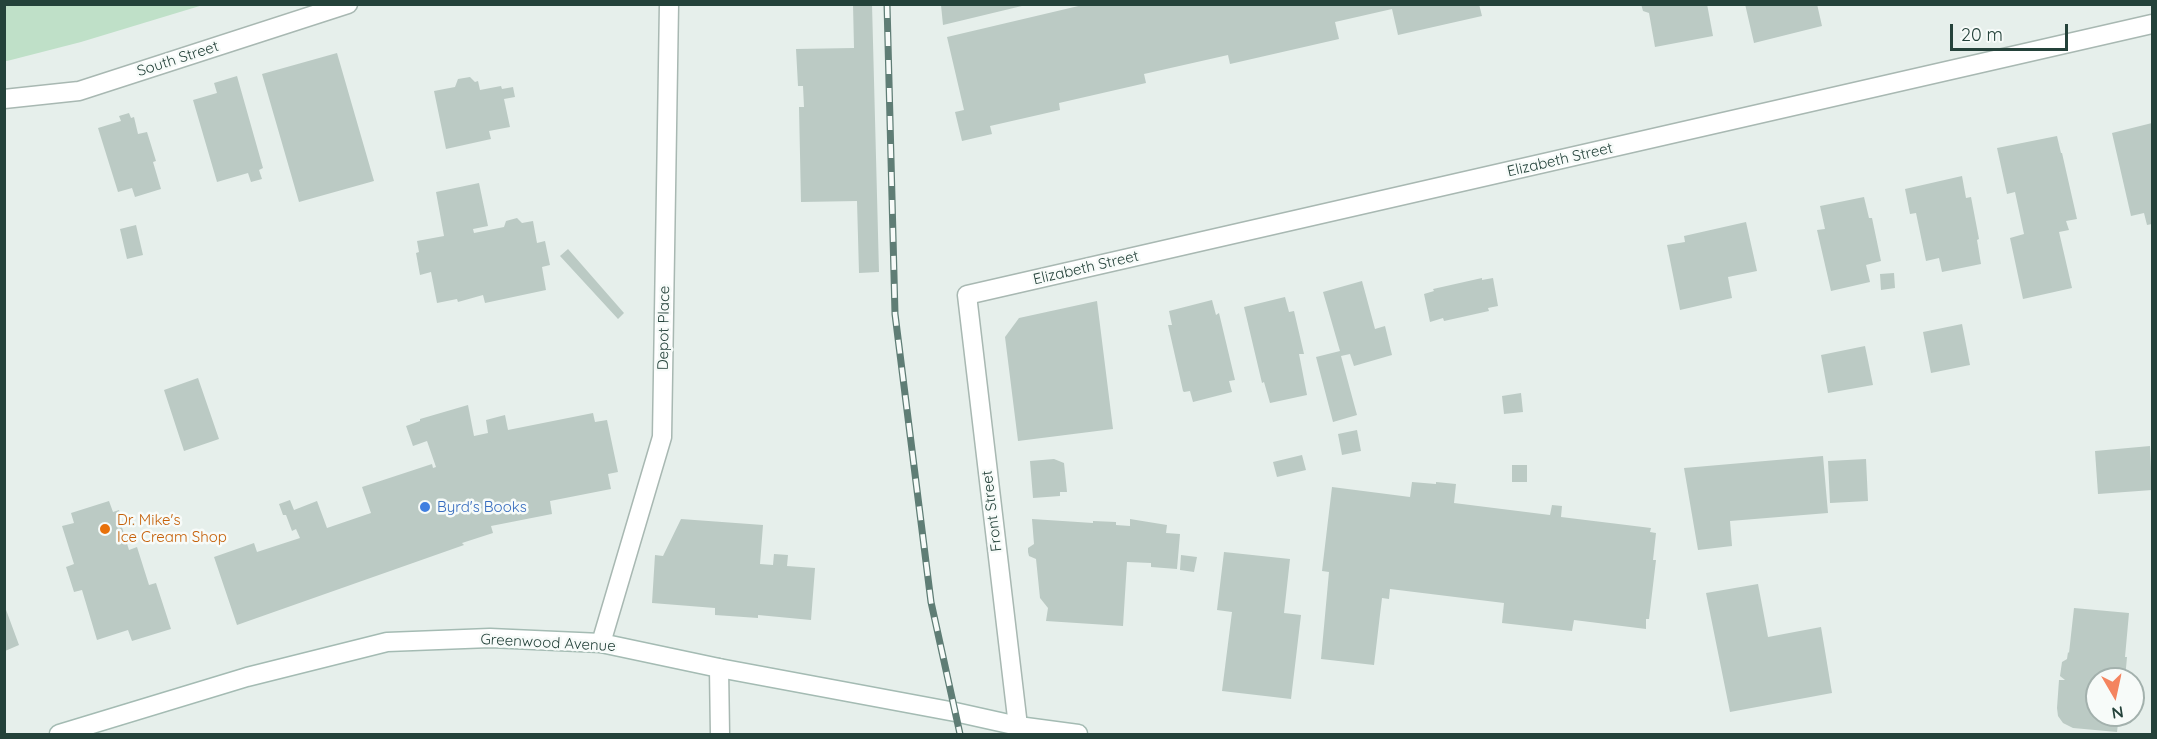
<!DOCTYPE html>
<html>
<head>
<meta charset="utf-8">
<style>
  body { margin:0 }
  #map { position:relative; width:2157px; height:739px; overflow:hidden; background:#e6efeb; font-family:Quicksand,sans-serif }
  canvas { display:block }
  .frame { position:absolute; inset:0; border:6px solid #24423a; pointer-events:none }
  .north { position:absolute; left:2085px; top:667px; width:60px; height:60px; box-sizing:border-box; background:#f7fbf9; border:2px solid #a3b1ad; border-radius:50%; rotate:171deg; font-size:16px; font-weight:700; line-height:24px; text-align:center; color:#24423a }
  .north::after { content:''; display:block; margin:auto; width:21px; height:27px; background:#f4845f; clip-path:polygon(50% 0,100% 100%,50% 72%,0 100%) }
  .scale { position:absolute; left:1950px; top:24px; width:118px; height:27px; box-sizing:border-box; border:3px solid #24423a; border-top:0; padding-left:8px; font-size:18px; line-height:21px; white-space:nowrap; color:#24423a; -webkit-text-stroke:4px #f7fbf9; paint-order:stroke }
</style>
</head>
<body>
<div id="map">
<canvas width="2157" height="739"></canvas>
<div class="frame"></div>
<div class="north">N</div>
<div class="scale">20 m</div>
</div>
<script>
const context = document.querySelector('canvas').getContext('2d');
context.lineJoin = 'round';
function fill(path, color) { context.fillStyle = color; context.fill(path, 'evenodd'); }
const toPath = rows => new Path2D(rows.map(r => 'M' + r).join(''));
function strokePath(path, color, width, dash) { context.strokeStyle = color; context.lineWidth = width; context.lineCap = dash ? 'butt' : 'round'; context.setLineDash(dash || []); context.stroke(path); }
function label(font, color, halo, rows, align = 'center') {
  context.font = font + ' Quicksand,sans-serif'; context.lineWidth = 5; context.setLineDash([]); context.textBaseline = 'middle'; context.strokeStyle = halo; context.fillStyle = color; for (const [text, x, y, turn = 0] of rows) {
    context.save(); context.translate(x, y); context.rotate((+turn || 0) * Math.PI / 180); context.textAlign = isNaN(turn) ? turn : align; if (halo) context.strokeText(text, 0, 0); context.fillText(text, 0, 0); context.restore();
  }
}
fill(toPath([
  [5,4,203,4,203,5,81,42,7,61,4,61]
]), '#bfe0c8');
fill(toPath([
  [853,4,872,4,879,272,859,273,857,201,801,202,799,107,804,107,803,86,798,86,796,49,854,48],
  [1087,4,1479,4,1482,16,1398,35,1392,9,1335,22,1339,39,1230,64,1228,55,1144,74,1146,83,1059,103,1060,110,990,126,992,134,962,141,955,112,964,110,947,37],
  [1641,4,1707,4,1713,36,1655,47,1649,13,1643,11],
  [1745,4,1817,4,1822,26,1754,43],
  [941,5,1026,5,943,25],
  [337,53,374,181,299,202,262,74],
  [237,76,263,168,259,170,262,179,251,182,248,173,217,182,193,100,217,93,214,83],
  [470,77,475,82,478,81,480,90,501,86,502,89,513,87,515,97,504,99,510,127,489,131,491,139,446,149,434,91,455,87,458,79],
  [129,113,131,118,134,117,138,134,147,132,156,161,153,162,161,189,135,197,132,188,118,192,98,128,121,121,119,116],
  [2152,123,2152,224,2147,225,2144,213,2131,216,2112,133],
  [2057,136,2061,153,2062,153,2077,219,2066,221,2069,230,2059,232,2072,288,2023,299,2010,238,2024,234,2015,192,2007,194,1997,148],
  [1962,176,1966,198,1971,197,1979,239,1977,240,1981,264,1942,272,1939,258,1926,261,1916,213,1910,214,1905,189],
  [479,183,488,226,473,229,474,233,504,227,506,221,517,218,522,223,533,221,537,243,545,241,550,265,542,267,546,290,485,303,483,295,458,302,457,299,437,303,431,272,420,275,416,253,419,252,417,241,444,236,436,192],
  [1864,197,1869,218,1872,218,1881,261,1866,265,1870,282,1831,291,1817,230,1825,229,1820,206],
  [1746,222,1757,271,1728,277,1732,298,1680,310,1667,245,1685,242,1684,236],
  [136,225,143,255,127,259,120,229],
  [568,249,624,313,618,319,560,256],
  [1894,273,1895,288,1881,290,1880,274],
  [1482,278,1482,280,1493,278,1498,306,1488,308,1489,311,1444,321,1443,318,1430,322,1424,294,1434,291,1433,289],
  [1362,281,1375,329,1385,326,1392,355,1354,366,1350,354,1341,356,1357,415,1333,422,1316,357,1340,351,1323,292],
  [1285,297,1289,312,1294,311,1304,354,1299,354,1307,395,1270,403,1264,382,1262,383,1244,307],
  [1212,300,1216,315,1219,313,1235,380,1229,381,1232,392,1193,402,1190,391,1184,392,1183,391,1168,325,1172,325,1169,311],
  [1097,301,1113,429,1018,441,1005,337,1019,318],
  [1962,324,1970,365,1931,373,1923,332],
  [1865,346,1873,385,1828,393,1821,355],
  [198,378,219,439,184,451,164,390],
  [1521,393,1523,412,1504,414,1502,396],
  [468,405,474,436,488,433,486,420,505,415,508,430,593,413,595,422,607,420,618,472,608,474,611,489,550,501,552,514,491,526,493,533,462,543,464,545,237,625,214,557,254,543,257,552,300,538,296,529,292,531,286,515,283,515,279,504,290,500,294,510,317,501,327,528,371,513,362,487,432,464,433,468,436,467,427,441,413,446,406,426,420,421,420,419],
  [1357,430,1361,451,1342,455,1338,434],
  [2150,446,2152,490,2098,494,2095,451],
  [1302,455,1306,470,1277,477,1273,462],
  [1823,456,1828,513,1730,521,1732,546,1698,550,1684,468],
  [1054,459,1064,463,1067,492,1060,492,1060,496,1033,498,1030,461],
  [1866,459,1868,501,1830,503,1828,461],
  [1512,465,1527,465,1527,482,1512,482],
  [1412,482,1436,484,1436,482,1456,484,1454,503,1550,515,1552,505,1562,506,1561,517,1651,528,1650,532,1656,533,1653,560,1656,560,1649,619,1646,619,1646,629,1574,620,1572,631,1502,623,1504,603,1390,589,1389,599,1382,598,1374,665,1321,659,1329,572,1322,571,1332,487,1410,497],
  [109,501,113,512,119,510,123,523,121,524,129,550,137,547,149,585,156,583,171,629,132,641,128,630,97,640,82,590,74,592,66,567,74,564,62,526,74,523,71,513],
  [681,519,763,525,760,564,773,565,774,554,788,555,787,566,815,568,811,620,758,615,758,618,715,615,715,608,652,603,655,555,663,556],
  [1032,519,1093,523,1093,521,1116,522,1116,525,1130,526,1130,519,1167,525,1166,533,1180,534,1177,569,1151,567,1151,563,1127,562,1123,626,1046,621,1048,608,1040,598,1036,559,1029,556,1028,552,1028,548,1034,544],
  [1224,552,1290,559,1284,613,1301,615,1291,699,1222,691,1232,612,1217,610],
  [1181,555,1197,557,1194,572,1180,570],
  [1758,584,1768,637,1821,627,1832,693,1730,712,1706,593],
  [5,607,19,645,5,651],
  [2074,608,2129,613,2125,657,2127,657,2125,679,2097,679,2097,715,2119,715,2117,732,2073,728,2063,723,2058,716,2057,708,2059,680,2065,680,2060,676,2062,662,2067,659,2068,652,2069,653]
]), '#bbcac4');
const minor = toPath([
  [601,643,662,437,669,4],
  [719,668,720,734],
  [1018,726,967,295,2152,24]
]);
const tertiary = toPath([
  [4,99,79,91,348,4]
]);
const secondary = toPath([
  [59,734,247,677,387,642,490,638,601,643,719,668,955,712,1018,726,1078,734]
]);
strokePath(minor, '#a8b8b2', 21);
strokePath(tertiary, '#a8b8b2', 21);
strokePath(secondary, '#a4bbb3', 21);
strokePath(minor, '#fff', 18);
strokePath(tertiary, '#fff', 18);
strokePath(secondary, '#fff', 18);
const rail = toPath([
  [887,4,895,314,931,602,960,734]
]);
strokePath(rail, '#5f7d75', 7);
strokePath(rail, '#f7fbf9', 4.5, [14]);
for (const [x, y, r, color] of [
  [425,507,6,"#3f7fe0"],
  [105,529,6,"#e8710a"]
]) { const dot = new Path2D(); dot.arc(x, y, r, 0, 2 * Math.PI); context.fillStyle = color; context.fill(dot); strokePath(dot, '#f7fbf9', 2); }
label('15px', '#24423a', '#f7fbf9', [
  ["South Street",178,59,-18],
  ["Elizabeth Street",1560,160,-13],
  ["Elizabeth Street",1086,268,-13],
  ["Depot Place",664,328,-89],
  ["Front Street",992,511,-97],
  ["Greenwood Avenue",548,643,3]
]);
label('15px', '#366cbe', '#f7fbf9', [
  ["Byrd's Books",437,507]
], 'left');
label('15px', '#c56008', '#f7fbf9', [
  ["Dr. Mike's",117,520],
  ["Ice Cream Shop",117,537]
], 'left');
</script>
</body>
</html>
